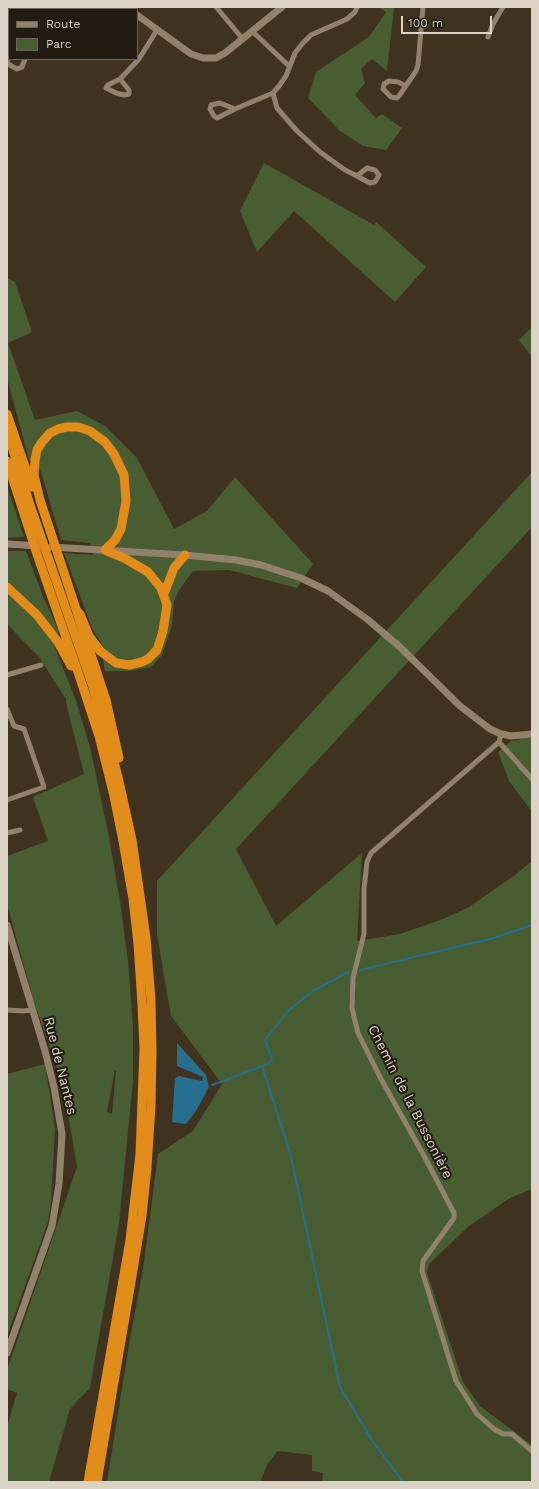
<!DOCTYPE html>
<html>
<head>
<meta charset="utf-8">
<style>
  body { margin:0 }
  #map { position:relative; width:539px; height:1489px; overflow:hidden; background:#3f321e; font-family:"Work Sans",sans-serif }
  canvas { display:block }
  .frame { position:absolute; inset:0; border:8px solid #dcd3c7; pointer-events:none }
  .legend { position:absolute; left:8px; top:8px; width:130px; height:52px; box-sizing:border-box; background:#211b12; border:1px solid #6c655a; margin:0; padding:5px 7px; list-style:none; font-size:12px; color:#dcd3c7 }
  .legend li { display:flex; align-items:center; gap:8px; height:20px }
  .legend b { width:20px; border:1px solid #6c655a }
  .scale { position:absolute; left:401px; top:16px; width:91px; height:18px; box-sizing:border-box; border:2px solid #dcd3c7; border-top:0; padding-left:5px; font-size:12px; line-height:14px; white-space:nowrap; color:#dcd3c7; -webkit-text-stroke:3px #211b12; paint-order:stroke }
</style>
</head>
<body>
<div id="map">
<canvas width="539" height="1489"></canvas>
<div class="frame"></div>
<ul class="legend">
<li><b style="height:5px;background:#92826c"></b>Route</li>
<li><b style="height:11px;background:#495d33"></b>Parc</li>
</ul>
<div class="scale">100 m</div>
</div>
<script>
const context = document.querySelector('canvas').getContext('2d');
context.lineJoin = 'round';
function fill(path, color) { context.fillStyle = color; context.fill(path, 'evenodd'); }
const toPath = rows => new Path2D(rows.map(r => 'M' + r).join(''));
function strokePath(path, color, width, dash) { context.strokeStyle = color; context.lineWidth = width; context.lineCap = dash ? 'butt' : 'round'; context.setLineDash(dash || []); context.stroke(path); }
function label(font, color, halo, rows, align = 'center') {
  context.font = font + ' "Work Sans",sans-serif'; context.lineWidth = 4; context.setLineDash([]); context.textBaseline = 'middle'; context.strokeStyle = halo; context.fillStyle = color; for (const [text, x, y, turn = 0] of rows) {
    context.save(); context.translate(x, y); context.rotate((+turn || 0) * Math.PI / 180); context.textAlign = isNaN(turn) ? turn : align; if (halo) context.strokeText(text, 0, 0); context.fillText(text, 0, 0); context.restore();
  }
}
fill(toPath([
  [378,7,394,7,387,71,372,59,361,69,365,83,355,95,376,118,382,114,402,128,386,150,363,146,340,131,308,98,316,72,369,37,386,12],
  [264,163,374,225,376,222,426,267,395,302,294,211,257,252,240,211],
  [7,278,15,282,32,332,8,343,35,420,77,411,105,426,137,458,174,529,207,511,235,477,313,564,297,588,229,570,193,571,179,590,174,601,172,625,162,655,151,667,130,671,105,671,100,641,92,628,64,553,93,555,90,543,61,540,40,469,29,460,7,378],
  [532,327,532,357,519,340],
  [532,472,532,527,236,849,276,926,362,853,357,941,400,934,443,919,469,907,515,875,532,861,532,1189,510,1198,469,1226,429,1264,427,1273,463,1382,480,1406,532,1445,532,1482,322,1482,323,1473,312,1471,312,1455,278,1451,268,1463,260,1482,107,1482,129,1344,143,1269,158,1154,193,1131,222,1084,171,1016,157,934,157,881],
  [7,486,24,537,7,538],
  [7,551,26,551,44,599,59,631,54,645,76,701,90,747,109,837,120,901,128,961,133,1027,133,1080,119,1223,90,1388,70,1409,49,1482,7,1482,7,1427,17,1393,7,1389,7,1370,77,1167,63,1085,33,999,7,904,7,856,48,841,33,797,84,774,66,703,66,699,39,657,7,624],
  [115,1070,116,1071,112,1114,107,1112],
  [532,737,532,812,509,781,498,752,511,741],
  [45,1064,55,1129,51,1202,48,1222,7,1336,7,1074]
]), '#495d33');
fill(toPath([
  [177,1043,206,1075,209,1087,196,1111,186,1124,172,1122,175,1078,179,1076,202,1081,203,1077,177,1066]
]), '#276f8e');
strokePath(toPath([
  [360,970,490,939,532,925],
  [262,1066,290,1152,340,1387,373,1442,403,1482],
  [212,1085,268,1064,272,1059,265,1040,288,1011,313,991,348,972]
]), '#276f8e', 2);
strokePath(toPath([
  [216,7,242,38],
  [357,7,355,12,347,19,311,35,302,44,295,53,286,76,279,86,273,93,277,108,297,131,320,152,345,170,355,175,366,181,370,183,375,182,379,175,375,170,367,168,357,176],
  [84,9,85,7],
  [7,18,9,24],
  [252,31,289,66],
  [488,37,493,24,503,7],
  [9,57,7,60,8,64,17,69,22,67,25,59],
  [120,79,129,90,129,94,124,95,116,93,106,88,108,85,120,79,139,59,157,30],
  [406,86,398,82,389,81,384,84,383,89,391,97,397,98,399,96,416,71,418,65,423,7],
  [235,109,217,118,214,116,210,109,211,105,220,103,235,109,273,93],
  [7,675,41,665],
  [7,709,14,726,24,729,44,787,7,800],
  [501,734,499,742,371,853,367,862,364,889,364,934,353,978,352,1008,358,1033,381,1079,423,1154,454,1213,454,1218,423,1261,422,1271,456,1381,477,1414,494,1429,503,1434,512,1434,532,1451],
  [499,742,532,779],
  [7,833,20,830],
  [7,1010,23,1011,32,1010]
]), '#92826c', 5);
strokePath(toPath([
  [127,7,129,9],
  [137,15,191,54,203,58,216,58,225,53,282,7],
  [7,544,39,546],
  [51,547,185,555,236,560,261,565,301,578,328,591,367,619,400,647,460,706,490,729,501,734,511,736,532,734],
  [7,925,45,1051,54,1087,62,1134,59,1184,52,1226,7,1353]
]), '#92826c', 7);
strokePath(toPath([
  [7,414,32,487],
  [7,431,31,508,92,684,110,746,118,777,132,840,146,938,151,1000,152,1051,151,1106,147,1167,142,1216,131,1282,97,1482],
  [7,461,37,554,80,678,99,736,114,796,123,841,133,899,138,944,142,1004,144,1049,140,1154,130,1240,88,1482],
  [7,587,37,615,58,642,71,666],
  [164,594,174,568,185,555],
  [77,611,80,614,89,636,100,651,116,663,129,665,142,662,148,659,157,650,163,631,167,605,161,588,148,572,124,558,105,550,115,540,121,529,126,501,124,475,114,454,105,442,90,431,78,427,67,427,58,429,50,433,42,442,37,450,35,460,34,475,40,500,106,700,119,758]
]), '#e28d1a', 9);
label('14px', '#dcd3c7', '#211b12', [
  ["Rue de Nantes",60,1066,76],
  ["Chemin de la Bussonière",410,1102,63]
]);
</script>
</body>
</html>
